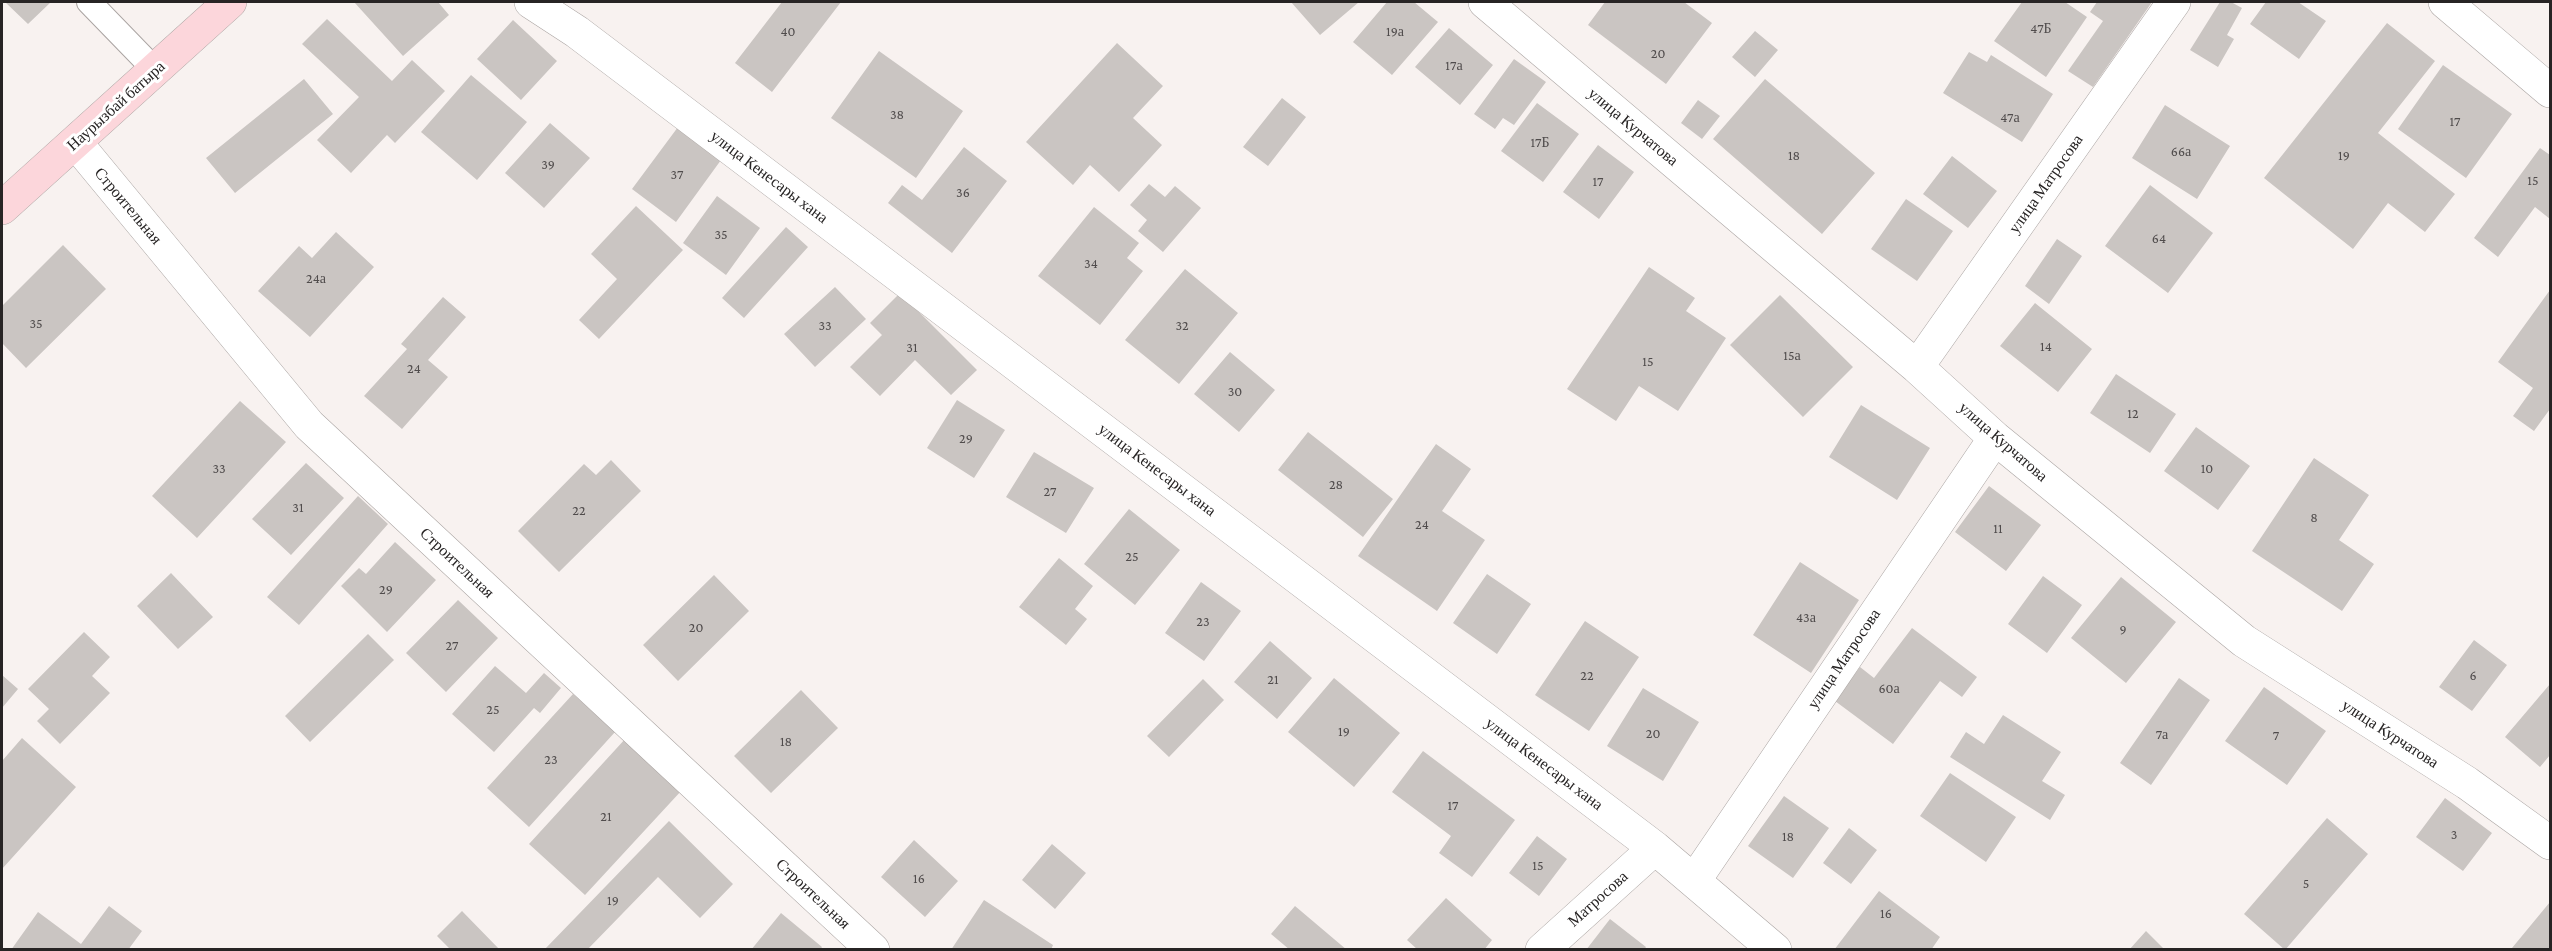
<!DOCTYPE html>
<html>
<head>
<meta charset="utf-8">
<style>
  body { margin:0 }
  #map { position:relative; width:2552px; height:951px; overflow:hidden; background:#f8f2f0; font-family:"Crimson Pro",serif }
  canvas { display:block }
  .frame { position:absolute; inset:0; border:3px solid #272424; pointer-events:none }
</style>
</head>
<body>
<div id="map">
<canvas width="2552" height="951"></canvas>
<div class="frame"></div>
</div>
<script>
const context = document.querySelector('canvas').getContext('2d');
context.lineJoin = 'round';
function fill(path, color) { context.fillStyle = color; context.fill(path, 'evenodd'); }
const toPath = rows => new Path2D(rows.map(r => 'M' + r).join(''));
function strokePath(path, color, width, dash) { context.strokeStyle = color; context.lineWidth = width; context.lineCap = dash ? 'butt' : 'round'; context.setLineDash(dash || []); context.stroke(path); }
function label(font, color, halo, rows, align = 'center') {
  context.font = font + ' "Crimson Pro",serif'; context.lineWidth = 6; context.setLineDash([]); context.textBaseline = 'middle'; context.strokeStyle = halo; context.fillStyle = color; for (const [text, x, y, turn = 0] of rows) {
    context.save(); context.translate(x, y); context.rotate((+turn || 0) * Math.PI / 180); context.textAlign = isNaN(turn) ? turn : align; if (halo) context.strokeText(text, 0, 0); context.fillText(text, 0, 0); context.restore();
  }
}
fill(toPath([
  [5,2,51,2,28,24],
  [354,2,438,2,449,15,403,56],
  [782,2,841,2,772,92,735,63],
  [1291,2,1359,2,1320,35],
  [1387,2,1414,2,1438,22,1392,75,1353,42],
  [1605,2,1684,2,1712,23,1666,84,1588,25],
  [2022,2,2065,2,2087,17,2046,77,1994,41],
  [2097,2,2152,2,2093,87,2068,71,2103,21,2090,12],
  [2220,2,2231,2,2242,8,2227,35,2234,39,2218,67,2190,50],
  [2266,2,2298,2,2326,21,2299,59,2250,24],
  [327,19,392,81,412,60,445,91,395,143,387,135,351,173,317,140,359,97,302,44],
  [513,20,557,61,521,100,477,59],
  [2387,23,2435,61,2378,133,2455,194,2425,232,2388,203,2353,249,2264,178],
  [1449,28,1493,65,1460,105,1415,67],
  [1755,31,1778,50,1755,77,1732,57],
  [1117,43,1163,86,1133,118,1162,145,1119,192,1090,165,1073,185,1026,142],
  [879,51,963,111,916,178,831,118],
  [1969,52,1987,62,1991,55,2053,94,2022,142,1943,93],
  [1514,59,1546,82,1514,125,1503,118,1495,129,1474,114],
  [2443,65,2512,114,2466,178,2398,129],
  [471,75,527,122,477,180,421,132],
  [304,79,333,114,235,193,206,158],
  [1765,79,1875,173,1822,234,1713,139],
  [1282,98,1306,117,1268,166,1243,147],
  [1698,100,1720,116,1702,139,1681,123],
  [1537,103,1579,134,1543,182,1501,151],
  [2165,105,2230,146,2197,199,2132,158],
  [550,123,590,158,544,208,505,173],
  [678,127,721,160,676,222,632,189],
  [1598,145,1634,172,1599,219,1563,192],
  [964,147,1007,181,952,253,888,203,902,185,922,200],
  [2540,148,2550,155,2550,219,2535,207,2498,257,2474,238],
  [1952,156,1997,191,1968,228,1923,194],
  [1149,184,1165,197,1175,186,1201,208,1163,252,1138,231,1147,220,1130,205],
  [2150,185,2213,233,2168,293,2105,246],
  [717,196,760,228,726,275,683,243],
  [1906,199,1953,231,1917,281,1871,249],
  [636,206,683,250,599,339,579,320,617,279,591,254],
  [1094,207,1139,243,1127,258,1143,271,1100,325,1038,276],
  [786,227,808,247,744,318,722,298],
  [336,232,374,267,310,337,258,291,299,246,312,258],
  [2057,239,2082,256,2049,304,2025,286],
  [63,245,106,289,26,368,2,343,2,306],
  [1649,267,1695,298,1686,311,1726,338,1678,411,1639,386,1616,421,1567,389],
  [1185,269,1238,313,1179,384,1125,340],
  [835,287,866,319,815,367,784,334],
  [2550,290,2550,409,2534,431,2513,416,2533,388,2498,362],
  [900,293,977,370,951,395,915,360,880,396,850,367,882,335,870,323],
  [1780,295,1853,367,1803,417,1730,345],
  [443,297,466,317,428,360,448,377,402,429,364,396,407,349,401,344],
  [2035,303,2092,349,2058,392,2000,346],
  [1230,352,1275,390,1239,432,1194,394],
  [2116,374,2176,414,2150,453,2090,413],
  [957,400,1005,430,974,478,927,448],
  [240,401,286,442,197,538,152,496],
  [1861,405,1930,448,1897,500,1829,457],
  [2196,427,2250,466,2218,510,2164,471],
  [1308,432,1393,499,1363,537,1278,470],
  [1436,444,1471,469,1442,511,1485,540,1437,611,1358,556],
  [1034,452,1094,488,1066,533,1006,497],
  [2314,458,2369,495,2339,540,2374,564,2342,611,2252,551],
  [611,460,641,491,559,572,518,531,584,464,596,475],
  [306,463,344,498,291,555,252,519],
  [1989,486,2041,525,2006,571,1955,532],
  [358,496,388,524,299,625,267,597],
  [1129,509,1180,550,1135,605,1084,564],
  [395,542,436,580,387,632,341,586,359,568,366,574],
  [1059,558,1093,586,1075,609,1087,619,1066,645,1019,607],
  [1800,562,1859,600,1811,673,1753,635],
  [171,573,213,617,178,649,137,606],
  [1487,574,1531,604,1497,654,1453,623],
  [714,575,749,611,678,681,643,645],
  [2043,576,2082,605,2047,653,2008,624],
  [2121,577,2176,622,2126,683,2071,638],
  [1201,582,1241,611,1204,661,1165,633],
  [458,600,498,638,446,692,406,653],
  [1585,621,1639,657,1589,731,1535,695],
  [1912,628,1977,677,1962,697,1940,681,1893,744,1835,701,1860,667,1874,678],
  [84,632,110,657,92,676,110,693,60,744,37,721,49,709,28,689],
  [368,634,394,660,310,742,285,716],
  [2474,640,2507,665,2472,711,2439,687],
  [1270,641,1312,678,1277,719,1234,682],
  [495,666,526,693,544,673,561,688,540,713,534,708,494,752,452,714],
  [2,675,18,689,2,708],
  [1334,678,1400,733,1354,787,1288,732],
  [2179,678,2210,700,2151,785,2120,763],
  [1203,679,1224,700,1169,757,1147,736],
  [2550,684,2550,755,2540,767,2505,737],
  [2264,687,2326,731,2287,785,2225,741],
  [1643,688,1699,722,1663,781,1607,746],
  [801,690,838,728,771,793,734,756],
  [573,694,615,732,529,827,487,788],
  [2003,715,2061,752,2042,781,2065,795,2050,820,1950,757,1966,732,1984,744],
  [22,738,76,787,2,869,2,761],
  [626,738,682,790,585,895,529,844],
  [1423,751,1515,820,1472,877,1439,853,1451,836,1392,792],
  [1950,773,2016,817,1986,862,1920,816],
  [1784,796,1829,828,1793,878,1748,846],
  [2445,798,2492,833,2463,871,2416,837],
  [2327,818,2368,854,2285,950,2244,914],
  [669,821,733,884,700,918,658,877,587,950,544,950],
  [1849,828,1877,850,1851,884,1823,863],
  [1537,836,1567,859,1539,896,1509,873],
  [914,840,958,881,925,917,881,877],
  [1052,844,1086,873,1055,909,1022,880],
  [1879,891,1940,937,1931,950,1834,950],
  [1446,898,1492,940,1484,950,1418,950,1407,940],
  [984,900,1053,945,1051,950,951,950],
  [2550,902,2550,950,2514,950,2512,948],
  [109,906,142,931,128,950,11,950,38,912,81,944],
  [1295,906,1347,950,1290,950,1271,934],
  [462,911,500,950,451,950,437,936],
  [781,913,822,947,820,950,751,950],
  [1610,919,1646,947,1644,950,1586,950],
  [2146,931,2165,950,2129,950]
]), '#cac5c2');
const service = toPath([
  [89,2,155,70]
]);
const minor = toPath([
  [531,2,577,32,1655,848,1775,950],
  [1485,2,1917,367,1995,438,2244,641,2467,783,2550,843],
  [2445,2,2550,91],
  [76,143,309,425,873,950],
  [1917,367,2174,2],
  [1694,881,1995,438],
  [1542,950,1655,848]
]);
const secondary = toPath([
  [2,208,230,2]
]);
strokePath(service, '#aaa4a2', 26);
strokePath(minor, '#aaa4a2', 34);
strokePath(secondary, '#aaa4a2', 34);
strokePath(service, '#fff', 24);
strokePath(minor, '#fff', 33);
strokePath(secondary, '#fcd6db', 33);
label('14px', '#504c4c', null, [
  ["47Б",2041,29],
  ["40",788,32],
  ["19а",1395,32],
  ["20",1658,54],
  ["17а",1454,66],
  ["38",897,115],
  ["47а",2010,118],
  ["17",2455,122],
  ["17Б",1540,143],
  ["66а",2181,152],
  ["18",1794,156],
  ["19",2344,156],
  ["39",548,165],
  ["37",677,175],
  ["15",2533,181],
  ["17",1598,182],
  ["36",963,193],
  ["35",721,235],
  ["64",2159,239],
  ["34",1091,264],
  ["24а",316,279],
  ["35",36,324],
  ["33",825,326],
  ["32",1182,326],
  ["14",2046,347],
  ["31",912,348],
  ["15а",1792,356],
  ["15",1648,362],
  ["24",414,369],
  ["30",1235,392],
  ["12",2133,414],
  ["29",966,439],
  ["33",219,469],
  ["10",2207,469],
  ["28",1336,485],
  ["27",1050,492],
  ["31",298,508],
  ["22",579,511],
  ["8",2314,518],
  ["24",1422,525],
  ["11",1998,529],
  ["25",1132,557],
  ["29",386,590],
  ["43а",1806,618],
  ["23",1203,622],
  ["20",696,628],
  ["9",2123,630],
  ["27",452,646],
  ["22",1587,676],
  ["6",2473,676],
  ["21",1273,680],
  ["60а",1889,689],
  ["25",493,710],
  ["19",1344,732],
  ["20",1653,734],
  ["7а",2162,735],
  ["7",2276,736],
  ["18",786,742],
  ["23",551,760],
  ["17",1453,806],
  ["21",606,817],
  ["3",2454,835],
  ["18",1788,837],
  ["15",1538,866],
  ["16",919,879],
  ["5",2306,884],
  ["19",613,901],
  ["16",1886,914]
]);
label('16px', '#272424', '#fff', [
  ["Наурызбай батыра",116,106,-42],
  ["улица Курчатова",1633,127,40],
  ["улица Кенесары хана",769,177,37],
  ["улица Матросова",2046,184,-55],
  ["Строительная",128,206,50],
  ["улица Курчатова",2003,442,41],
  ["улица Кенесары хана",1157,470,37],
  ["Строительная",457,563,43],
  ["улица Матросова",1844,659,-56],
  ["улица Курчатова",2390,734,33],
  ["улица Кенесары хана",1544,764,37],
  ["Строительная",813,894,43],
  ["Матросова",1598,899,-42]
]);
</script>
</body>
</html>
